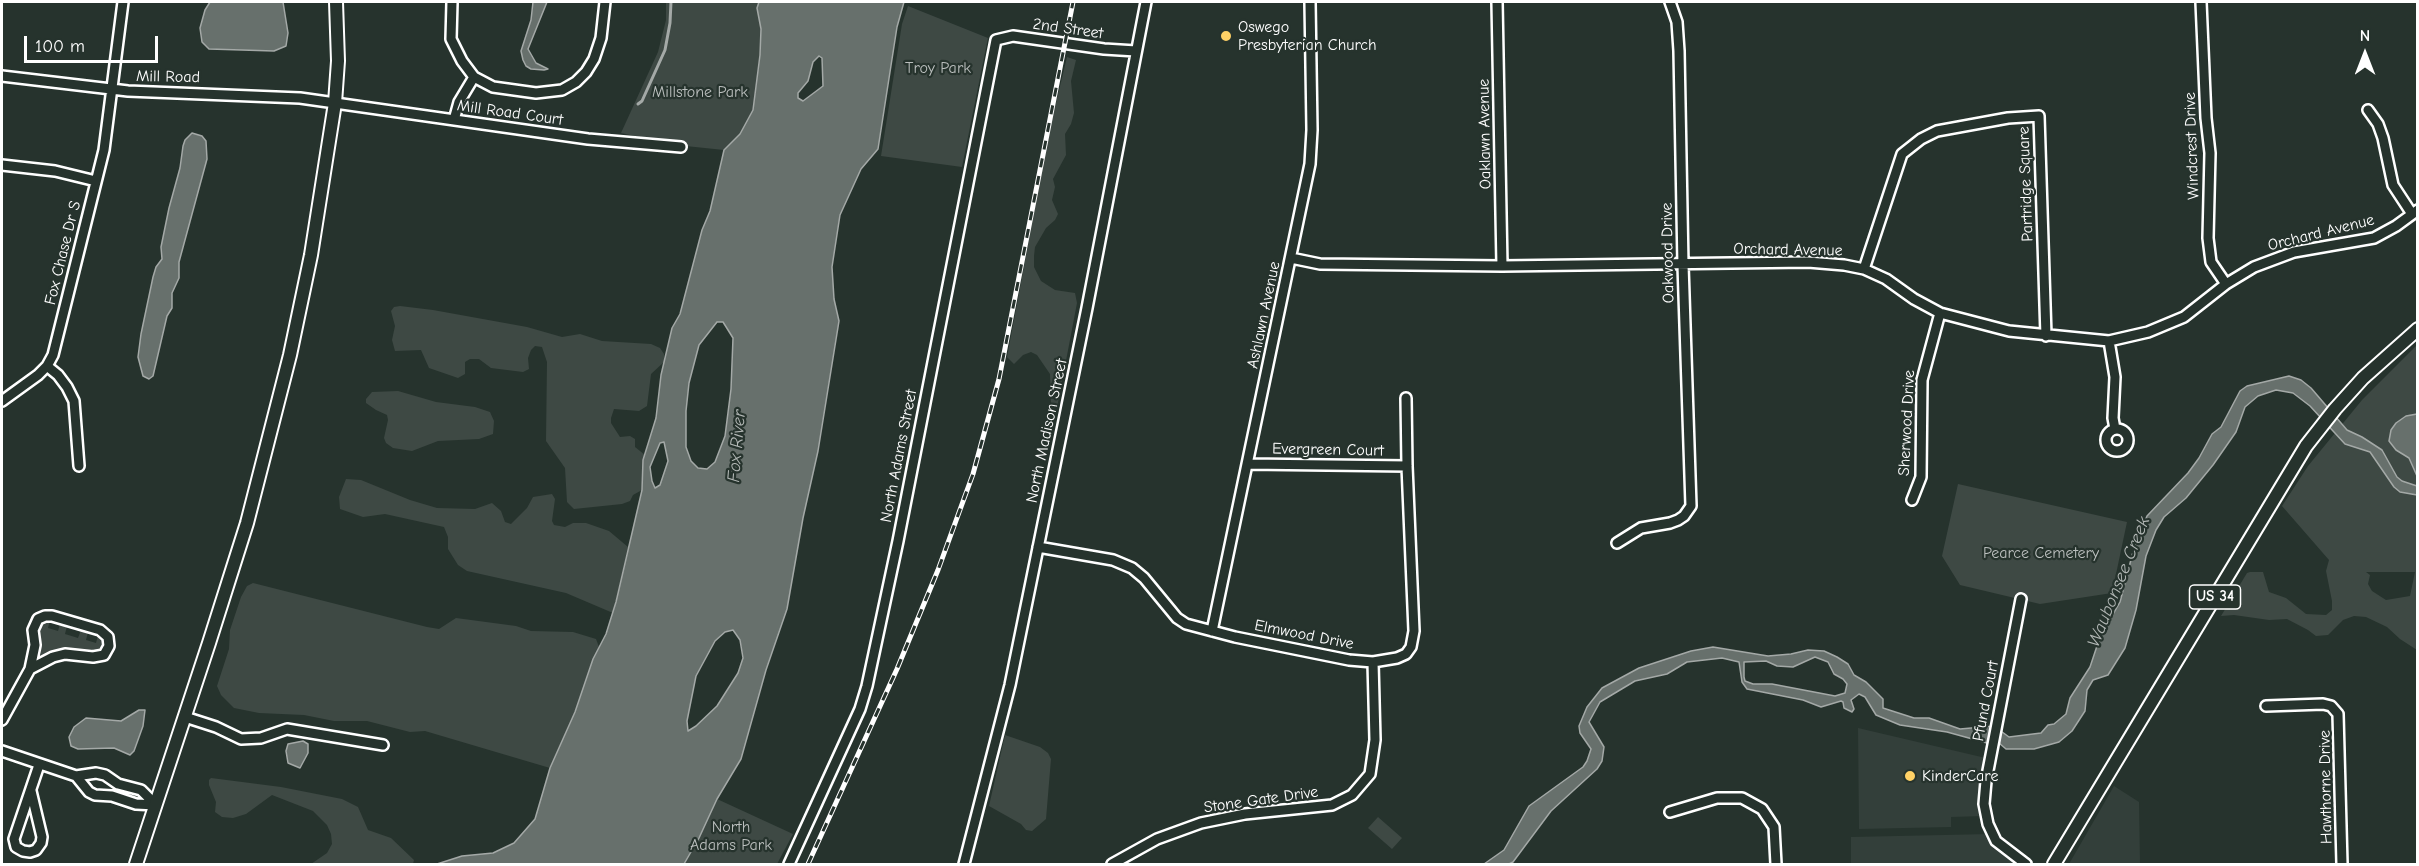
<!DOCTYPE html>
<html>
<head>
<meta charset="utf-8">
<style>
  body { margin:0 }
  #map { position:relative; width:2419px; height:866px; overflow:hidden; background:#26332d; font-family:"Comic Neue",sans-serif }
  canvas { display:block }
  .frame { position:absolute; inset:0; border:3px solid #fff; pointer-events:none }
  .north { position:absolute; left:2335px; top:24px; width:60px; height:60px; -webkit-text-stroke:4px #26332d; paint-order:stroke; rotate:0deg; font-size:16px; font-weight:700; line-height:24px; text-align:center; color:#fff }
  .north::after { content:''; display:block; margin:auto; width:21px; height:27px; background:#fff; clip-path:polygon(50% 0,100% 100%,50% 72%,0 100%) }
  .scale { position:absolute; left:24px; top:36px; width:134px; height:27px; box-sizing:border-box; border:3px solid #fff; border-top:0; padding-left:8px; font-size:18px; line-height:21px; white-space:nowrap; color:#fff; -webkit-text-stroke:4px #26332d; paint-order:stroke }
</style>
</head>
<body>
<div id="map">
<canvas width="2419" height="866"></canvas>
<div class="frame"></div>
<div class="north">N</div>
<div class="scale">100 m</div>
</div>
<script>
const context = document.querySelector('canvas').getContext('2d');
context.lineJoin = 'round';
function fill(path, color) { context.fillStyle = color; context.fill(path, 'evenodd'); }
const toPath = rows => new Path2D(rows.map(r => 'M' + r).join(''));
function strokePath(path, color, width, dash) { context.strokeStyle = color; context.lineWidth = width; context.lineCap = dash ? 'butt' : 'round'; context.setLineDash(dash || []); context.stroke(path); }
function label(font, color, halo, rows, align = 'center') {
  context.font = font + ' "Comic Neue",sans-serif'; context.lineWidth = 4.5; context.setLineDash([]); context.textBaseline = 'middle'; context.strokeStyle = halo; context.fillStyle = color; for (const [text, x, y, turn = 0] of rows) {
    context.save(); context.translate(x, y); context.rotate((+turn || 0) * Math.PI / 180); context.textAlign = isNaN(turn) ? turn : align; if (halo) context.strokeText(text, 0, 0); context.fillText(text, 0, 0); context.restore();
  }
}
fill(toPath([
  [1858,728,1990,759,1984,816,1951,817,1951,827,1859,829],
  [2114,786,2139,802,2140,864,2069,864],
  [1990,834,2006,855,2022,864,1851,864,1851,837]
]), '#333f3a');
fill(toPath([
  [666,2,759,2,757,8,761,29,760,55,753,110,740,134,724,150,676,145,621,133,658,52,666,20],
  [908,6,988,38,962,167,881,156,902,24],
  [1067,57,1076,60,1071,81,1074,113,1071,124,1065,134,1066,155,1053,179,1055,187,1052,200,1058,214,1055,220,1046,228,1035,247,1034,256,1034,267,1041,281,1055,290,1075,293,1077,303,1057,408,1051,405,1050,374,1037,355,1031,352,1023,355,1014,364,1007,357,1050,128],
  [400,306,433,310,527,327,562,337,580,334,602,341,651,344,660,348,664,354,664,362,651,374,647,406,639,411,614,409,611,418,611,423,620,437,630,436,635,439,635,447,645,455,642,490,633,495,630,501,622,504,574,509,567,502,565,468,546,441,547,362,542,347,535,346,531,350,528,358,529,369,523,372,491,368,479,359,470,359,465,362,465,374,458,378,429,368,421,350,395,351,392,340,395,326,391,311,394,307],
  [2417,345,2417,650,2400,639,2387,627,2366,617,2354,616,2343,620,2328,635,2316,636,2308,630,2287,619,2269,620,2234,615,2221,616,2247,573,2250,572,2263,572,2269,592,2286,598,2306,614,2326,615,2332,610,2332,601,2326,571,2329,560,2282,506,2308,466,2362,400],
  [2366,572,2415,572,2410,596,2386,600,2372,591,2368,584,2370,575],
  [398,391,436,402,475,407,490,412,494,421,493,434,479,439,438,441,412,451,393,448,386,443,384,438,388,420,387,415,376,410,366,403,366,399,372,392],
  [346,479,361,480,410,500,437,508,475,509,492,503,501,511,505,522,511,524,527,508,533,497,552,494,555,499,552,521,554,525,565,527,573,523,586,523,609,531,628,547,613,613,566,593,467,571,458,565,448,549,448,537,444,527,385,514,363,517,340,509,339,497],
  [1958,484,2127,522,2112,593,2040,604,1960,585,1942,556],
  [253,583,427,627,439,629,456,618,516,626,531,631,573,632,596,639,599,647,575,712,550,768,425,731,410,732,367,721,334,721,304,715,259,713,234,708,221,695,217,686,229,649,230,630,241,597,247,586],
  [45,620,50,620,48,628,58,631,60,624,67,626,65,634,78,638,81,630,88,632,86,640,96,643,98,635,103,638,105,646,101,652,96,653,65,649,41,656,38,628],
  [1005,735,1040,747,1048,753,1051,759,1046,819,1032,831,1026,830,1021,824,989,806],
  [211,778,281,787,342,799,358,807,368,830,391,838,414,860,413,864,311,864,327,853,332,844,331,834,327,825,313,811,272,795,246,814,233,818,222,817,215,812,216,802,209,785,209,780],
  [717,799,793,834,777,864,684,864,699,838],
  [1378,817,1402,838,1392,849,1368,828]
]), '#3e4944');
const water = toPath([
  [210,2,283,2,288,33,286,46,274,51,209,49,202,42,200,28,205,10,210,2],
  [533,2,547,2,528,49,536,63,548,69,544,70,531,69,526,66,523,60,521,51,531,20,533,2],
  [759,2,904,2,897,27,878,149,861,169,840,215,832,267,834,299,839,321,818,451,803,518,787,609,766,670,741,759,717,799,699,838,684,864,437,864,462,856,493,853,514,843,535,819,550,768,575,712,593,659,606,634,616,602,642,490,643,460,656,418,661,375,672,328,680,314,702,230,710,211,724,150,740,134,753,110,760,55,761,29,757,8,759,2],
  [819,56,822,58,823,86,803,101,798,98,798,93,808,81,813,62,819,56],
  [717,322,723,322,733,338,731,389,725,436,715,462,707,469,698,468,691,461,686,447,686,411,689,383,699,345,717,322],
  [664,442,668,461,660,485,655,488,652,481,650,467,660,443,664,442],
  [733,630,740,640,743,658,738,673,717,706,696,726,688,731,687,721,696,676,715,641,725,632,733,630],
  [192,133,202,136,206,141,207,159,179,262,179,278,172,293,172,308,167,316,153,376,149,379,143,376,138,357,141,334,153,277,156,267,162,259,161,247,169,208,180,168,183,146,185,140,192,133],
  [2289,376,2301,380,2311,388,2347,430,2362,437,2382,450,2397,477,2402,481,2417,486,2417,495,2400,492,2394,487,2370,452,2345,444,2310,406,2293,393,2276,390,2258,396,2245,407,2236,432,2213,465,2186,498,2164,517,2156,530,2146,556,2136,610,2125,648,2108,675,2093,680,2087,690,2085,711,2072,731,2059,742,2034,749,2006,749,1999,743,1987,743,1947,732,1900,725,1876,715,1865,697,1859,694,1851,700,1854,709,1852,712,1844,708,1843,702,1841,701,1821,707,1803,700,1747,689,1742,682,1739,662,1722,658,1687,662,1667,674,1635,681,1600,702,1589,722,1604,747,1602,761,1597,769,1551,811,1513,862,1509,864,1484,864,1504,850,1529,806,1583,767,1587,761,1591,749,1580,733,1579,726,1587,707,1602,688,1639,668,1691,651,1713,647,1768,656,1791,654,1808,650,1824,651,1837,657,1848,664,1854,675,1866,682,1883,699,1883,708,1886,709,1914,718,1929,718,1960,729,1994,726,2009,737,2041,733,2048,725,2054,724,2066,714,2070,698,2090,667,2100,637,2120,602,2134,548,2147,516,2188,473,2199,458,2212,434,2221,427,2240,391,2247,386,2289,376],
  [1815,657,1828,662,1834,674,1843,679,1847,684,1845,693,1835,696,1772,684,1753,684,1745,681,1744,677,1744,662,1766,661,1777,666,1793,667,1815,657],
  [2417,414,2418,414,2417,476,2409,458,2396,450,2389,441,2391,430,2396,423,2406,416,2417,414],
  [139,710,145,710,143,726,134,751,130,755,114,748,78,749,71,746,69,737,74,727,86,718,121,721,139,710],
  [303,741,308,744,308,753,300,768,288,763,286,751,288,744,303,741]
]);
fill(water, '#67706c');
strokePath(water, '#a4a9a7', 1.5);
strokePath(toPath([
  [638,104,642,101,665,50,670,23,671,2]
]), '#a4a9a7', 3);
const minor = toPath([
  [452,2,451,39,462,61,474,77,493,87,536,93,562,90,576,82,586,72,594,59,601,38,605,2],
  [1497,2,1502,266],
  [2201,2,2206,118,2210,153,2208,238,2211,262,2226,284],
  [2,76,128,91,300,98,588,139,681,147],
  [2368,110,2378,124,2383,138,2393,185,2412,214],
  [454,120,459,102,474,77],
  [2,165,55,171,96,181],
  [1291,258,1320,264,1502,266,1808,262,1844,265,1864,269,1886,279,1914,299,1940,313,2009,331,2109,341,2148,332,2184,317,2226,284,2254,267,2294,252,2374,238,2396,226,2418,210],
  [1864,269,1902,154,1921,139,1937,131,2008,118,2039,116,2046,336],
  [2109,341,2115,377,2113,418,2115,429],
  [47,366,58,375,67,387,74,401,79,466],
  [2,401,38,375,47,366,53,355,104,150,123,2],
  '2106 440a11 11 0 1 1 22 0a11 11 0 1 1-22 0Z',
  [1248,464,1407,466],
  [1912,500,1921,477,1922,380,1940,313],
  [1617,543,1641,528,1670,523,1678,520,1684,516,1691,506,1683,265,1679,51,1677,22,1670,2],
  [1038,547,1113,560,1132,568,1144,578,1177,618,1186,624,1235,637,1349,660,1373,662,1397,658,1406,654,1411,647,1414,631,1407,466,1406,398],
  [2021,599,1986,781,1984,804,1988,824,1996,841,2026,864],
  [1212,631,1310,164,1312,130,1310,2],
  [2266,706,2323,704,2331,706,2338,714,2342,864],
  [185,717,216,727,241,739,261,738,287,729,383,745],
  [2,720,30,669,35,645,33,630,38,619,45,616,52,616,100,630,108,637,109,646,104,655,93,657,65,654,53,657,30,669],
  [2,751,76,776,89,792,95,795,112,796,136,804,156,805],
  [76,776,96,773,105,775,118,784,141,790,156,805],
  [31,791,42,837,41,843,36,850,30,852,23,851,16,847,14,839,39,765],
  [1670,812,1717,798,1742,798,1762,809,1774,827,1776,864],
  [789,864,860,709,867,686,898,541,996,40,1013,36,1104,49,1136,51],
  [964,864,1010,685,1087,308,1146,2],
  [1112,864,1157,839,1201,823,1245,814,1332,805,1352,795,1370,774,1375,740,1373,662]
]);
const major = toPath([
  [136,864,209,643,247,523,290,355,311,255,335,103,338,61,336,2],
  [2054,864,2306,446,2335,409,2363,378,2418,329]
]);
strokePath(minor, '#fff', 14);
strokePath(major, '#fff', 16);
strokePath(minor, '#26332d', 9);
strokePath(major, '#26332d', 12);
const rail = toPath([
  [808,864,897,669,938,570,973,474,999,379,1073,2]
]);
strokePath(rail, '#fff', 5);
strokePath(rail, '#26332d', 3, [9]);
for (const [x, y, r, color] of [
  [1226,36,6,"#ffd166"],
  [1910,776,6,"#ffd166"]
]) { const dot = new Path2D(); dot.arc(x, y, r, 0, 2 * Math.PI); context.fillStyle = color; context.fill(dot); strokePath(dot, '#26332d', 2); }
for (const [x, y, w] of [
  [2215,597,51]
]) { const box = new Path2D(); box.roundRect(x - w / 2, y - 12, w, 24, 4.5); context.fillStyle = '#26332d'; context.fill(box); strokePath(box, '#fff', 1.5); }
label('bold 15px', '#fff', null, [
  ["US 34",2215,597]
]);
label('16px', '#fff', '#26332d', [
  ["Oswego",1238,27],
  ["Presbyterian Church",1238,45],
  ["KinderCare",1922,776]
], 'left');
label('16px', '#fff', '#26332d', [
  ["2nd Street",1068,29,8],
  ["Mill Road",168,77,1],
  ["Mill Road Court",510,113,8],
  ["Oaklawn Avenue",1485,134,-91],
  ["Windcrest Drive",2192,146,-92],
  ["Partridge Square",2026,184,-92],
  ["Orchard Avenue",2321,233,-14],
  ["Orchard Avenue",1788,250,1],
  ["Fox Chase Dr S",63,253,-76],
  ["Oakwood Drive",1668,253,-91],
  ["Ashlawn Avenue",1264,315,-78],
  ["Sherwood Drive",1907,423,-87],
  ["North Madison Street",1047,431,-78],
  ["Evergreen Court",1328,450,1],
  ["North Adams Street",899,456,-79],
  ["Elmwood Drive",1304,635,11],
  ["Pfund Court",1986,701,-79],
  ["Hawthorne Drive",2326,787,-91],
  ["Stone Gate Drive",1261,800,-8]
]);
label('16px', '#bbbfbe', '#26332d', [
  ["Troy Park",938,68],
  ["Millstone Park",700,92],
  ["Pearce Cemetery",2041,553],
  ["North",731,827],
  ["Adams Park",731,845]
]);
label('italic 18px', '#b3b8b6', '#26332d', [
  ["Fox River",737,446,-85],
  ["Waubonsee Creek",2119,582,-68]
]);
</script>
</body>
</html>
